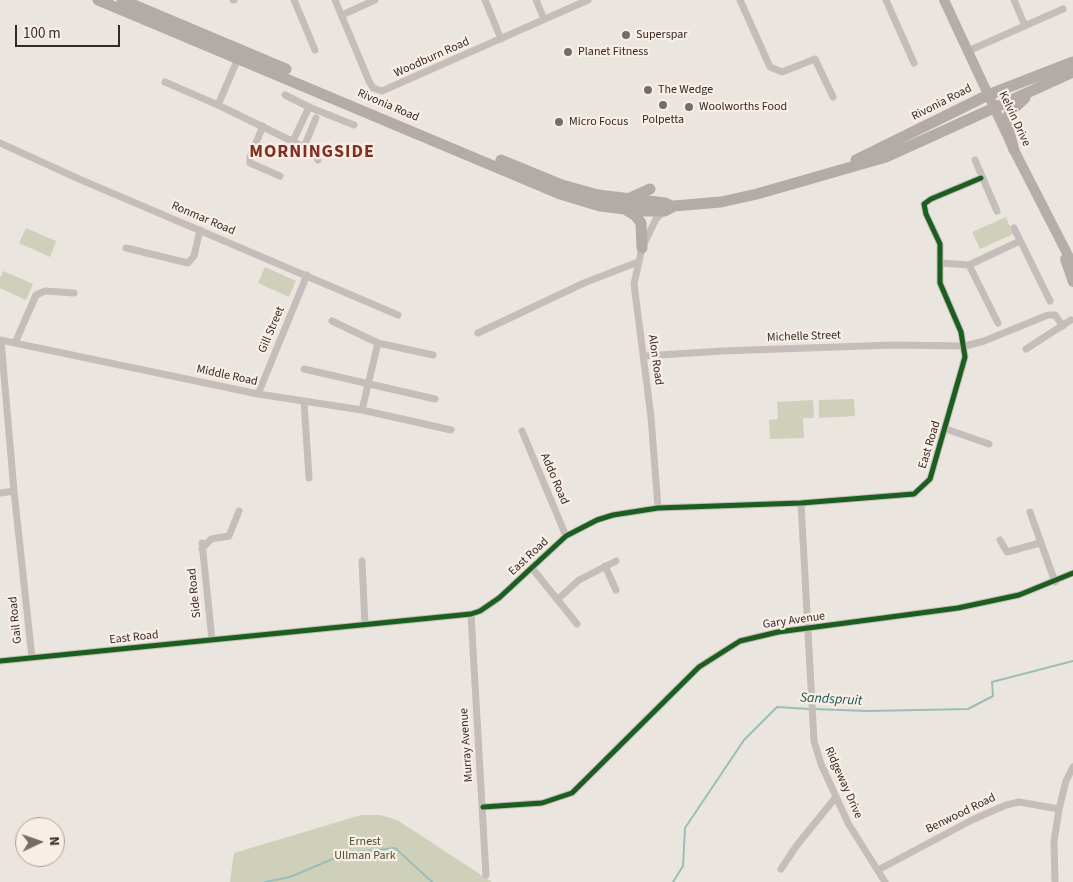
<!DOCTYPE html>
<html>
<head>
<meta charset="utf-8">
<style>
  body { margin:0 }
  #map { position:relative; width:1073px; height:882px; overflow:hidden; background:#ebe5df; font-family:"Source Sans 3",sans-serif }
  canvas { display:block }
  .north { position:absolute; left:15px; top:817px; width:50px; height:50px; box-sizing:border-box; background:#f8eee6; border:1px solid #aaa09a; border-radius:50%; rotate:87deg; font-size:14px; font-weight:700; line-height:20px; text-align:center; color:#352a27 }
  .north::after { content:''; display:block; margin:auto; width:18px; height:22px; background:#756b67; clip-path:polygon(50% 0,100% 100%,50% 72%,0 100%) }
  .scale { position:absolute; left:15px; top:25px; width:105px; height:22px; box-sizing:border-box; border:2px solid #352a27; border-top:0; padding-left:6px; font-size:15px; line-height:18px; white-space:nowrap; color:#352a27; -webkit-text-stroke:4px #f8eee6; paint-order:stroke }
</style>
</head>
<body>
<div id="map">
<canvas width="1073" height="882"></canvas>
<div class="north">N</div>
<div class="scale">100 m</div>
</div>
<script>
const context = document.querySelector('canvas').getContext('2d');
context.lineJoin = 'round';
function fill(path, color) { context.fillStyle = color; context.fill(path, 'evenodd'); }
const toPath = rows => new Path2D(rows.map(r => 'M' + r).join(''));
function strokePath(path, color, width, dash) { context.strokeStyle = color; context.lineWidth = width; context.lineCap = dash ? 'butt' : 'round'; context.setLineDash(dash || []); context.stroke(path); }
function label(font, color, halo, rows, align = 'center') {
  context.font = font + ' "Source Sans 3",sans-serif'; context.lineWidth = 4.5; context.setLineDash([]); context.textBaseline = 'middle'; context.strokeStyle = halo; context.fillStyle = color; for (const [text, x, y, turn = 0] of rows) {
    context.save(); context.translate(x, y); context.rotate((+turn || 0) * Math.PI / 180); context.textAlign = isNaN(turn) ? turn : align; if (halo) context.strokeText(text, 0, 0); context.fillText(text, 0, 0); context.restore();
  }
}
fill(toPath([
  [1006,217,1013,234,980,249,972,232],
  [26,228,56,241,50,257,19,243],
  [265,267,296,281,289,297,258,283],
  [3,271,33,284,26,300,0,288,0,278],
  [854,399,855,416,819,418,819,400],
  [813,400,814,418,803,418,804,438,770,439,769,420,778,419,777,402],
  [361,815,380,815,397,820,492,882,230,882,234,853]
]), '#ced0ba');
strokePath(toPath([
  [814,709,868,711,968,709,993,696,992,682,1073,661],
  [265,882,290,877,347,853,395,848,432,882],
  [673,882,683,866,685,828,744,740,777,707,809,709]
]), '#9cbdb9', 2);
strokePath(toPath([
  [233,0,234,0],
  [294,0,315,50],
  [335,0,369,81,373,88,382,91,588,0],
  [485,0,501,39],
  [536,0,544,19],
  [740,0,770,67,782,72,815,59,833,97],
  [886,0,914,63],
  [1014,0,1025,26],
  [342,15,375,0],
  [968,51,1063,9],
  [239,56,218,105,304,147,314,153,318,160],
  [165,82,218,105],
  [285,95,309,107],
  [263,126,250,157,250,163,280,176],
  [293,141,309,107,354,125],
  [0,143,79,179,398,315],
  [304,147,316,118],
  [975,160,997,211],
  [1014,228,1050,301],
  [126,248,188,263,194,256,200,230],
  [941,263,969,265,1020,241],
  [969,265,998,323],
  [332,321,378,343,433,355],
  [478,333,584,283,638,262],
  [0,340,258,394,362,410,451,430],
  [1,340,14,491,32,658],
  [15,343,36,295,45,291,74,293],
  [1026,349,1071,320],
  [644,356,722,351,893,345,965,346,984,341,1048,315,1055,315,1063,326],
  [304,369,435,399],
  [258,394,307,275],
  [304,401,309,478],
  [362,410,378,343],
  [946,429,989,444],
  [522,431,566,536],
  [0,493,14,491],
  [801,503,814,741,821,764,848,823,885,882],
  [658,508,651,417,634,284,642,248,656,219,665,210],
  [1030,512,1055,582],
  [1000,540,1007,552,1040,543],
  [202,543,212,640],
  [202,549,211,539,229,536,239,511],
  [362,561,365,625],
  [605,566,616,590],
  [532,568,577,624],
  [558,599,579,580,616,561],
  [471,614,486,875],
  [0,661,471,614,480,611,499,598,566,536,597,520,613,515,658,508,801,503,914,494,930,479,965,357,961,332,940,283,940,244,926,214,924,204,931,199,981,178],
  [483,807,542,803,572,793,699,667,740,641,778,632,958,608,1019,595,1073,573],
  [781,869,797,845,836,797],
  [878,870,972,820,1006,805,1019,802,1059,809],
  [1055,882,1054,842,1059,809,1066,781,1073,767]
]), '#c4bdb9', 7);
strokePath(toPath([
  [944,0,1014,150,1073,265],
  [1065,259,1073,282]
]), '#b5ada9', 10);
strokePath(toPath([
  [98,0,560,194,600,206,641,211,665,211,674,206,721,202,757,194,886,157,1073,72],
  [122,0,286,69],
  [1014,150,1006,121,1010,112,1025,98],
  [501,160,562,185,598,195,665,203,672,206],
  [856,160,988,95,1073,62],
  [630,198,650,189],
  [626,210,635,215,641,223,642,248]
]), '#b3aba8', 11);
strokePath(toPath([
  [0,661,471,614,480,611,499,598,566,536,597,520,613,515,658,508,801,503,914,494,930,479,965,357,961,332,940,283,940,244,926,214,924,204,931,199,981,178],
  [483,807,542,803,572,793,699,667,740,641,778,632,958,608,1019,595,1073,573]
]), '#1b5e20', 5);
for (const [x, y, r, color] of [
  [626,35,5,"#756b67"],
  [568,52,5,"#756b67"],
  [648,90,5,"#756b67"],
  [663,105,5,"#756b67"],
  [689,107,5,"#756b67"],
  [559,122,5,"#756b67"]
]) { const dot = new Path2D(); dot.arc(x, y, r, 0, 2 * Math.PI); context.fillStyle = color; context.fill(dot); strokePath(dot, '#f8eee6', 2); }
label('12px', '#352a27', '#f8eee6', [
  ["Superspar",636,35],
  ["Planet Fitness",578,52],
  ["The Wedge",658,90],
  ["Woolworths Food",699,107],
  ["Polpetta",663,120,"center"],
  ["Micro Focus",569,122]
], 'left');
label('12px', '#352a27', '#f8eee6', [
  ["Woodburn Road",432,58,-24],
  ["Rivonia Road",942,103,-27],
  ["Rivonia Road",388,106,23],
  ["Kelvin Drive",1014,119,65],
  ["Ronmar Road",203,219,23],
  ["Gill Street",272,330,-67],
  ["Michelle Street",804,337,-2],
  ["Alon Road",655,360,82],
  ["Middle Road",227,376,12],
  ["East Road",930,445,-73],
  ["Addo Road",554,479,67],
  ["East Road",529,557,-43],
  ["Side Road",195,593,-96],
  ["Gail Road",16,620,-96],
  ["Gary Avenue",794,621,-8],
  ["East Road",134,638,-6],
  ["Murray Avenue",467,745,-94],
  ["Ridgeway Drive",843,783,66],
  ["Benwood Road",961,814,-26]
]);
label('12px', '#48522c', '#f8eee6', [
  ["Ernest",365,842],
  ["Ullman Park",365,856]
]);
label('italic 14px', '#1e5452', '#f8eee6', [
  ["Sandspruit",831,700,3]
]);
context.letterSpacing = '1px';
label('bold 18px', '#802f23', '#f8eee6', [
  ["MORNINGSIDE",312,153]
]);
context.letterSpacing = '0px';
</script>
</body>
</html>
